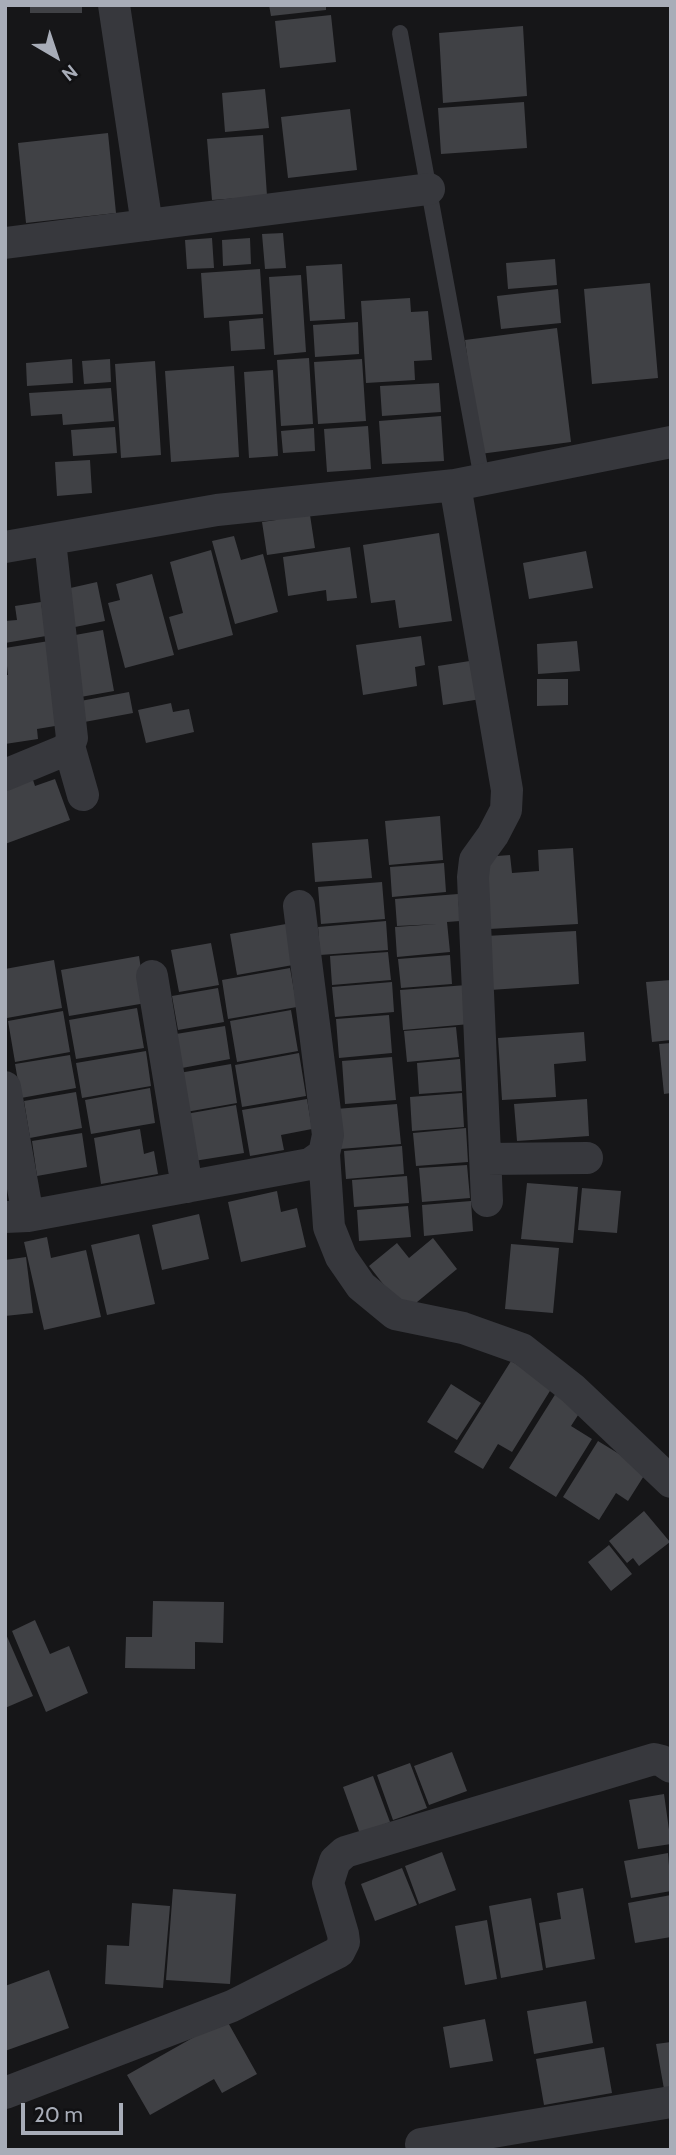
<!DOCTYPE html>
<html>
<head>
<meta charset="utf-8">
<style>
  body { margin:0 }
  #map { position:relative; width:676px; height:2155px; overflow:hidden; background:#161618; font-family:Cabin,sans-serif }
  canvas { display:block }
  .frame { position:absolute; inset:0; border:7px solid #a8adb8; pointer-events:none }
  .north { position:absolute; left:21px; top:21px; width:70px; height:70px; -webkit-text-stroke:5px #111113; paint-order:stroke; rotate:141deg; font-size:19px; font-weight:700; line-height:28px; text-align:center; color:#a8adb8 }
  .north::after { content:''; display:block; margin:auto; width:24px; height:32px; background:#a8adb8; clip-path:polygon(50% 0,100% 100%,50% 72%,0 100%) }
  .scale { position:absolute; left:21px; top:2103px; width:102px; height:32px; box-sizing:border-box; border:4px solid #a8adb8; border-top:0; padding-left:9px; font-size:21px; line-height:24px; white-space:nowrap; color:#a8adb8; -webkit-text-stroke:5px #111113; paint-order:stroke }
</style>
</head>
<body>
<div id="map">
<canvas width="676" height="2155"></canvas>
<div class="frame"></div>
<div class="north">N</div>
<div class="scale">20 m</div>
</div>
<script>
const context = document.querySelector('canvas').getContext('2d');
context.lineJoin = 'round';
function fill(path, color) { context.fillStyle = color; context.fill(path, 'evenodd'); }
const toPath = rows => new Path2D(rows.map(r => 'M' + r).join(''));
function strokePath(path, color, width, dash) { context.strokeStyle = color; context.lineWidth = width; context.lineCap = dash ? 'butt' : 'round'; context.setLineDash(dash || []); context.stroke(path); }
fill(toPath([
  [30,5,82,5,82,13,30,13],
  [269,5,326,5,326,10,271,16],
  [331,15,336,62,280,68,275,21],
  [523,26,527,96,443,103,439,33],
  [265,89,269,128,225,132,222,93],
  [524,102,527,148,441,154,438,108],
  [350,109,357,170,288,178,281,117],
  [108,133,116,213,26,223,18,143],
  [263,135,267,196,212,200,207,139],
  [283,233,286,268,265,269,262,234],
  [212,238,214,268,187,269,185,240],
  [250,238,251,264,223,266,222,240],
  [555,259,557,285,508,289,506,263],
  [342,264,345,319,310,321,306,266],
  [260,269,263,314,204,318,201,273],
  [301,275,306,352,274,355,269,277],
  [650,283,658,378,592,384,584,289],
  [558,289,561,323,501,329,497,296],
  [410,298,411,312,428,311,432,360,414,361,415,380,366,383,361,301],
  [263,318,265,349,231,351,229,321],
  [358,322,359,354,315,357,313,325],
  [557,328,571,442,480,454,465,340],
  [309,358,313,424,281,426,277,360],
  [72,359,73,383,27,386,26,363],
  [110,359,111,382,84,384,82,361],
  [362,359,366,421,318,424,314,362],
  [155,361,161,455,121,458,115,364],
  [234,366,239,457,171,462,165,371],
  [273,370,278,456,249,458,244,372],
  [439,383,441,412,382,416,380,386],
  [111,388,114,421,63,425,62,414,31,416,29,393],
  [441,416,444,461,382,464,379,421],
  [368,426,371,469,327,472,324,429],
  [115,427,117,453,73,456,71,430],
  [314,428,315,451,283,453,281,431],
  [90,460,92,493,57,496,55,462],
  [274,508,310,515,315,548,267,555,262,522,276,520],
  [439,533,452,621,399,628,395,600,371,603,363,545],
  [234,536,241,560,263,554,278,612,235,624,212,541],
  [350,547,357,598,327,601,326,590,288,596,283,557],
  [211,550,233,635,178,650,169,617,183,613,170,562],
  [586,551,593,588,529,599,523,563],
  [152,574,174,655,125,668,108,603,120,600,116,584],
  [97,582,105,621,65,629,57,591],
  [41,602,46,636,5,643,5,621,17,620,15,606],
  [103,630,114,691,75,698,64,637],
  [421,636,425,665,415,667,417,686,363,695,356,645],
  [49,641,61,725,37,729,38,739,5,744,5,675,8,675,5,648],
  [577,641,580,671,538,674,537,644],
  [476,660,481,699,443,705,438,666],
  [537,679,568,679,568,705,537,706],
  [129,692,133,713,79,723,75,702],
  [171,703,173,712,189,709,194,732,146,743,138,710],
  [30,771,35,786,55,779,70,820,5,844,5,780],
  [440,816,443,860,389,865,385,821],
  [368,839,372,878,315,882,312,843],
  [573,848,578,924,489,929,484,857,510,855,512,873,539,871,538,850],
  [444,863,446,892,392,897,390,867],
  [382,882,385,919,321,924,318,887],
  [458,894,460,921,447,922,450,952,397,957,395,927,438,924,397,926,395,899],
  [386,921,388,950,320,955,318,927],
  [286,924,293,965,237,975,230,934],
  [576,931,579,984,490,990,486,936],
  [211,943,219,985,179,992,171,950],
  [388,952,391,980,332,985,330,956],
  [450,955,452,984,401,988,398,959],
  [139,956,146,1003,69,1016,61,970],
  [54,960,62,1008,7,1018,5,969],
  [290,968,297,1007,228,1019,222,980],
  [671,980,671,1040,652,1042,646,982],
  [392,982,394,1012,335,1017,332,987],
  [467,985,470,1024,403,1030,400,990],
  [218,988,224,1022,178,1030,172,996],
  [137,1008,144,1048,76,1059,69,1020],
  [291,1010,298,1051,237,1062,230,1021],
  [63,1011,70,1052,15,1062,8,1021],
  [389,1015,392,1053,339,1058,336,1019],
  [225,1026,230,1059,182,1068,176,1034],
  [456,1027,459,1057,407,1062,404,1031],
  [584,1032,586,1061,554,1064,556,1097,502,1100,498,1038],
  [671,1043,671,1093,664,1094,659,1044],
  [146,1051,151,1086,82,1098,76,1063],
  [299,1053,306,1096,242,1107,235,1065],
  [70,1055,76,1088,21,1098,15,1064],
  [392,1057,396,1100,345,1104,342,1061],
  [460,1059,462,1091,419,1094,417,1063],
  [231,1064,237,1103,186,1112,179,1073],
  [150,1088,155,1123,91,1134,85,1100],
  [76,1092,82,1128,30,1138,24,1101],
  [462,1093,464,1127,412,1131,410,1097],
  [307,1099,312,1129,281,1135,284,1150,250,1156,242,1110],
  [587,1099,589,1136,517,1141,514,1104],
  [397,1104,401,1144,340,1149,336,1109],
  [236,1105,244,1153,194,1161,186,1114],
  [466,1128,468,1162,416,1166,413,1133],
  [140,1129,144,1154,154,1151,158,1174,101,1184,94,1138],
  [82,1133,87,1167,37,1176,32,1141],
  [402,1146,404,1174,346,1179,344,1151],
  [467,1165,470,1198,422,1202,419,1168],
  [407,1176,409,1203,354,1207,352,1180],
  [527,1183,578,1187,573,1243,521,1239],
  [582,1188,621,1191,617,1233,578,1230],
  [277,1191,281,1212,297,1208,306,1247,241,1262,228,1202],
  [471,1201,473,1231,424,1236,422,1205],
  [408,1206,411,1237,359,1241,357,1210],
  [199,1214,209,1259,162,1270,152,1225],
  [139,1234,155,1304,107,1315,91,1245],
  [47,1237,51,1258,86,1250,101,1317,44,1330,24,1242],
  [433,1238,457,1269,405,1312,369,1266,397,1243,409,1258],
  [511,1244,559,1248,553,1313,505,1309],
  [26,1257,33,1313,5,1316,5,1260],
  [511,1361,553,1386,512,1452,498,1444,483,1469,454,1452],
  [451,1384,481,1403,457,1440,427,1422],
  [556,1393,582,1409,571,1426,592,1439,556,1497,509,1468],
  [598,1441,647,1471,628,1501,616,1493,599,1520,563,1497],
  [644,1511,670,1542,639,1566,633,1558,627,1563,609,1541],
  [609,1545,632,1574,611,1591,588,1562],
  [153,1601,224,1602,223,1643,195,1642,195,1669,125,1668,126,1637,152,1637],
  [35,1620,50,1654,69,1646,88,1693,46,1712,12,1631],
  [5,1632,33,1696,5,1708],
  [452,1752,467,1791,429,1805,414,1766],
  [410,1763,427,1808,393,1820,377,1775],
  [373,1776,390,1822,360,1834,343,1787],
  [664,1794,671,1844,638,1849,629,1800],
  [442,1852,456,1890,419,1904,405,1866],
  [668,1853,671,1891,631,1898,624,1861],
  [402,1868,417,1905,375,1921,361,1884],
  [583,1888,595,1959,546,1968,539,1923,561,1919,557,1893],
  [173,1889,236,1894,230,1984,166,1980],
  [671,1895,671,1937,635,1943,628,1903],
  [531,1898,543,1970,501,1978,489,1906],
  [132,1903,170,1906,163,1988,105,1984,107,1945,129,1946],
  [487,1920,497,1979,465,1985,455,1926],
  [49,1970,69,2028,5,2051,5,1986],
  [586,2001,593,2043,534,2054,527,2011],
  [226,2019,257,2074,222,2093,214,2079,150,2115,127,2075],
  [485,2019,493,2061,450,2068,443,2027],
  [671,2042,671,2088,664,2089,656,2044],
  [604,2047,612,2093,544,2105,536,2059]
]), '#404145');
strokePath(toPath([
  [400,33,482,479]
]), '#37383d', 16);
strokePath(toPath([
  [114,5,147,225],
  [5,243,429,189],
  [455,485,507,790,506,810,493,835,475,860,473,877,487,1201],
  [5,547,217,510,455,485,671,442],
  [69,746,83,795],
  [5,775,63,751,69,746,72,738,50,541],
  [152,976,187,1187],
  [5,1087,28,1216],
  [324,1154,329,1227,341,1257,361,1286,395,1314,463,1328,522,1349,573,1389,671,1482],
  [486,1159,587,1158],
  [5,1217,28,1216,310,1164,324,1154,328,1135,299,906],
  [5,2093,232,2006,339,1952,344,1942,343,1934,328,1883,335,1861,345,1852,654,1759,662,1761,671,1767],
  [421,2144,671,2102]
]), '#37383d', 32);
</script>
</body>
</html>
